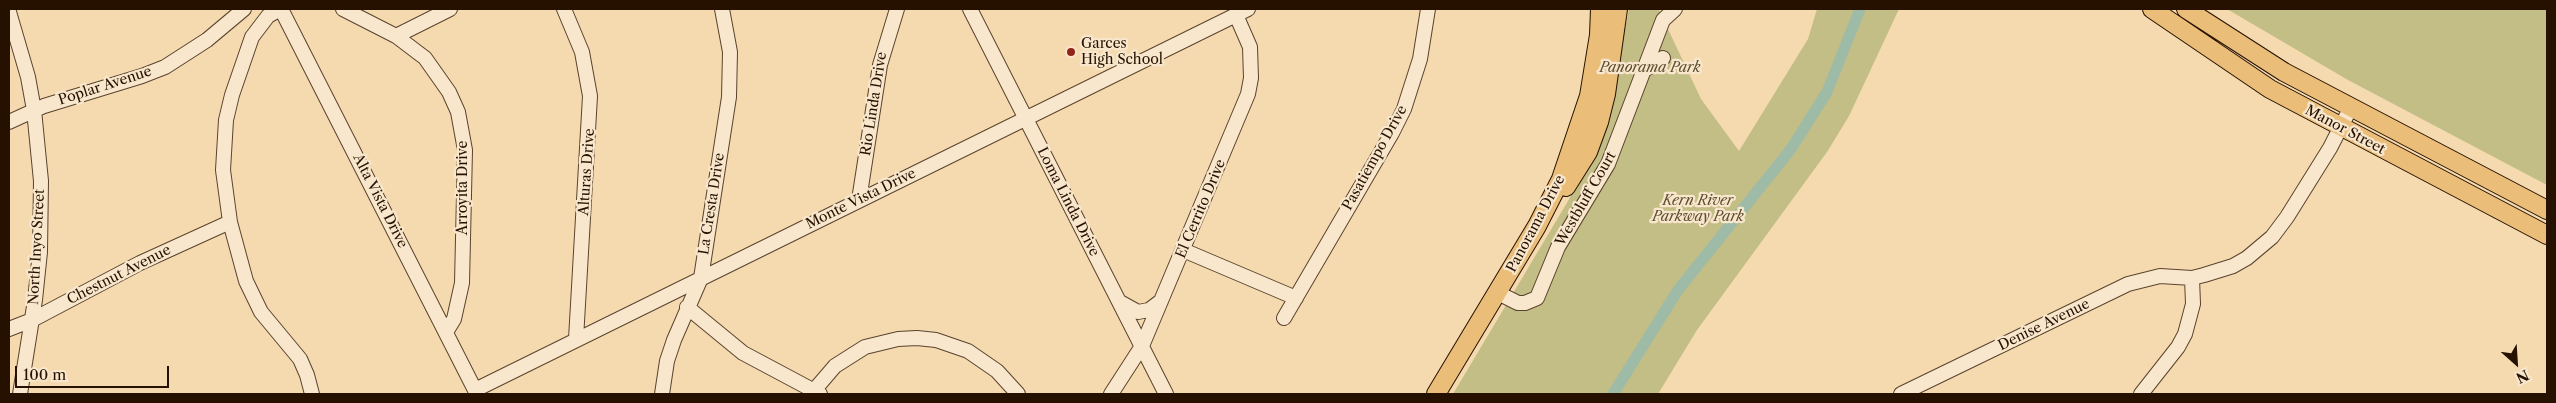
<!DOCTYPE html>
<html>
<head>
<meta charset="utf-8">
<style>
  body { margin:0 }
  #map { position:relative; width:2556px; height:403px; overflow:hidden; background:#f5dab0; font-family:"Libre Caslon Text",serif }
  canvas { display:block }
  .frame { position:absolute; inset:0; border:10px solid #261101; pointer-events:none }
  .north { position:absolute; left:2491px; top:338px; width:50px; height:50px; -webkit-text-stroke:4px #f8e7cc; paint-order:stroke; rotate:154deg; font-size:14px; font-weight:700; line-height:20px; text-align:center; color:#261101 }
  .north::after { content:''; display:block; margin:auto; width:18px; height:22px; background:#261101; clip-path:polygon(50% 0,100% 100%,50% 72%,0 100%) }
  .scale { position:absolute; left:15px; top:366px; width:154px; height:22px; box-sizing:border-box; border:2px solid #261101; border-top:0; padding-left:6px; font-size:15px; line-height:18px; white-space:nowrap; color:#261101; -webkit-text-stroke:4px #f8e7cc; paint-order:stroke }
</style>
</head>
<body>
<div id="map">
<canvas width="2556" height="403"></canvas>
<div class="frame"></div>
<div class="north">N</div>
<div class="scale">100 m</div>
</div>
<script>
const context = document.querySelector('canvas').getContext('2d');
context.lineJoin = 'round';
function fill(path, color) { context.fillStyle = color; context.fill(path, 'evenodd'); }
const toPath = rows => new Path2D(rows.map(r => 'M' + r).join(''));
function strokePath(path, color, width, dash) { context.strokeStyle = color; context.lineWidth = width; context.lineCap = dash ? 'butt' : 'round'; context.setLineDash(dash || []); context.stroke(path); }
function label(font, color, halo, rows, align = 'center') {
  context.font = font + ' "Libre Caslon Text",serif'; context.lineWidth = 4.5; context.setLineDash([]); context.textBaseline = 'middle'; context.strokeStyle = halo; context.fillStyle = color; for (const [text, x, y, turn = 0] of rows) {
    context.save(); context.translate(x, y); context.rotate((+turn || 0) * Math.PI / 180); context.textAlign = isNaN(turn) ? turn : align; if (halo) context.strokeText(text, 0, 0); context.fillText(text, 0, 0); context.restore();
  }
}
fill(toPath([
  [1629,9,1659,10,1701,99,1739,151,1808,39,1817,9,1899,9,1849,116,1827,152,1697,330,1658,394,1453,394,1568,201,1595,150,1607,117],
  [2227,9,2547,9,2547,185,2348,80]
]), '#c3bd86');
strokePath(toPath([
  [1613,394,1678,290,1791,149,1827,92,1860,9]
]), '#9dbba7', 11);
const minor = toPath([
  [280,9,268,16,252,37,232,95,226,120,223,170,230,222,246,281,261,312,300,359,307,375,312,394],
  [281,9,477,394],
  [343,9,396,36,425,58,449,92,458,112,465,150,462,283,454,319,446,332],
  [564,9,582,52,590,96,576,339],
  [970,9,1166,394],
  [9,12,28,77,34,110,41,181,40,252,35,300,20,394],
  [396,36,450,9],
  [1646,69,1663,58],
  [9,122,44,106,142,76,165,67,207,40,244,9],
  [859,200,880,65,897,9],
  [1183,250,1296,298],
  [1498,293,1518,303,1525,303,1537,298,1558,247,1608,164,1663,20,1675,9],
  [1120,302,1138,312,1149,310,1161,301],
  [687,307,743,353,820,394],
  [1284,318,1392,133,1404,109,1420,59,1428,9],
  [9,329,32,320,140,263,230,222],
  [475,390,1248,9],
  [662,394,667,361,674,340,701,278,729,97,730,52,722,9],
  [811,394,835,366,865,347,898,339,917,338,936,340,968,351,997,371,1018,394],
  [1111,394,1142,346,1248,94,1251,78,1250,47,1236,15],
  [1901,394,2128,284,2160,276,2192,278,2204,275,2233,266,2247,258,2272,237,2287,217,2330,148,2351,107],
  [2141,394,2178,347,2185,334,2193,304,2192,278]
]);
const major = toPath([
  [2152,9,2270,89,2547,235],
  [2186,9,2284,72,2547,210],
  [1566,187,1588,152,1599,122,1606,94,1618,9],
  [1436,394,1537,226,1561,179,1589,96,1599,35,1600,9]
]);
strokePath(minor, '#5a432d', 16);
strokePath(major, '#261101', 20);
strokePath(minor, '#f8e7cc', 14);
strokePath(major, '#eabd78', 18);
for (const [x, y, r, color] of [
  [1071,52,5,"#8f2418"]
]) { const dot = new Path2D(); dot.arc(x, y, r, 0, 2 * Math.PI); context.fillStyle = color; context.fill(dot); strokePath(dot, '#f8e7cc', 2); }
label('14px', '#261101', '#f8e7cc', [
  ["Garces",1081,44],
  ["High School",1081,60]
], 'left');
label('italic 14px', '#5d4d30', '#f8e7cc', [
  ["Panorama Park",1650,68],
  ["Kern River",1698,201],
  ["Parkway Park",1698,217]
]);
label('14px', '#261101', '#f8e7cc', [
  ["Poplar Avenue",105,86,-18],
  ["Rio Linda Drive",874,104,-81],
  ["Manor Street",2345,130,28],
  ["Pasatiempo Drive",1375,158,-61],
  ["Alturas Drive",587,172,-86],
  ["Arroyita Drive",463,188,-90],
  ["Monte Vista Drive",861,199,-26],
  ["Westbluff Court",1586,199,-60],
  ["Alta Vista Drive",380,201,63],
  ["Loma Linda Drive",1068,202,63],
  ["La Cresta Drive",712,204,-81],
  ["El Cerrito Drive",1201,209,-67],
  ["Panorama Drive",1536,224,-62],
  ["North Inyo Street",37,247,-87],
  ["Chestnut Avenue",119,275,-27],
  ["Denise Avenue",2044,325,-26]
]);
</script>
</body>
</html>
